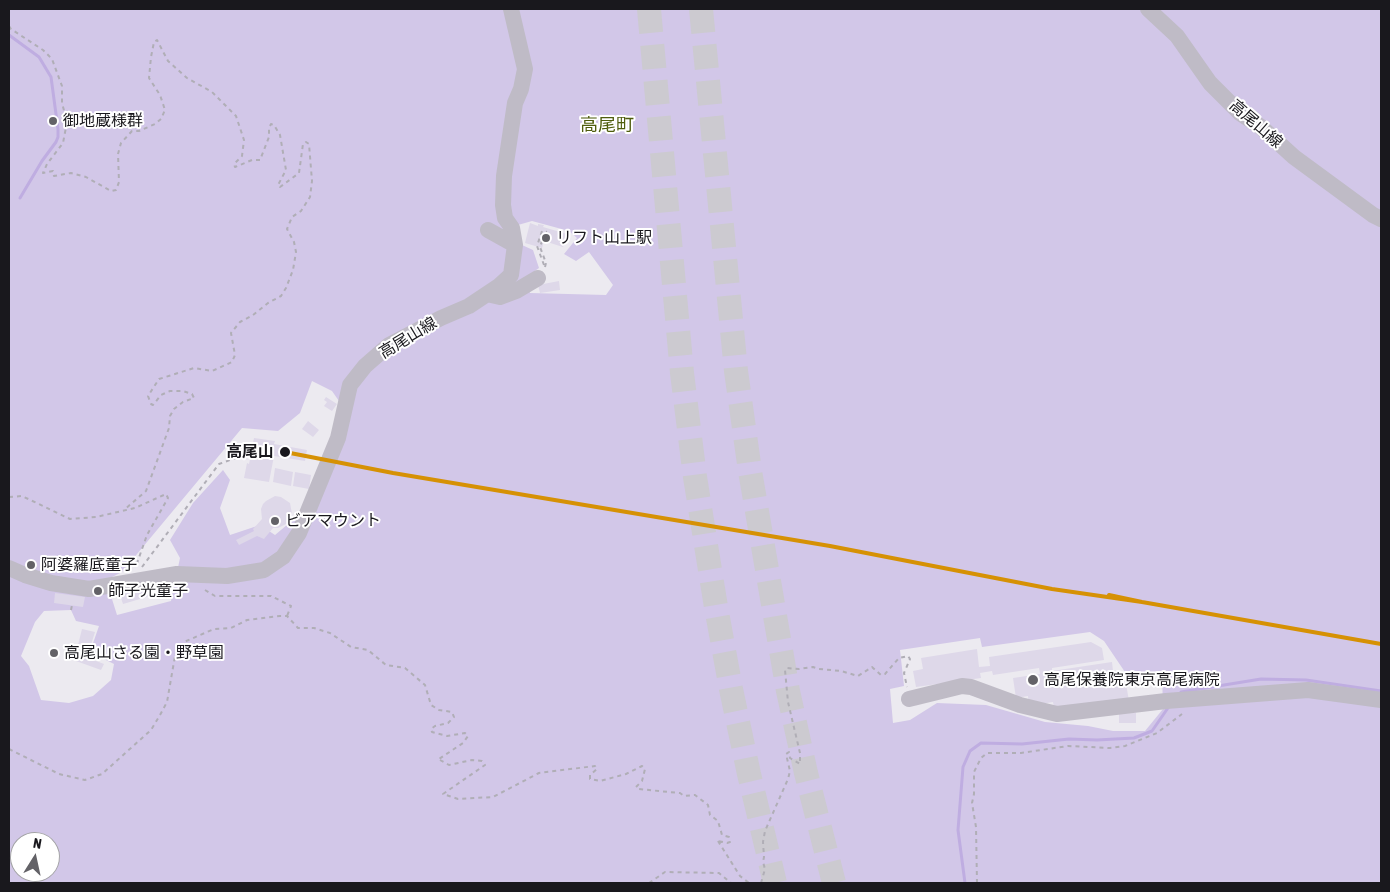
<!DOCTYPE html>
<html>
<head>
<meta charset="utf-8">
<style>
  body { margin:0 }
  #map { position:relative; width:1390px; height:892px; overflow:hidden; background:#eceaf0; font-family:"Asap Condensed",sans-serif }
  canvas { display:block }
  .frame { position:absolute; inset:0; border:10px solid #19181d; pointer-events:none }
  .north { position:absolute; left:10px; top:832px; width:50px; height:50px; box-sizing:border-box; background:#fff; border:1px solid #a3a3a5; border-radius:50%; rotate:10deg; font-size:14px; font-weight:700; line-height:20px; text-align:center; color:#19181d }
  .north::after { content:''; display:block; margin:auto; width:18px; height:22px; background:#636267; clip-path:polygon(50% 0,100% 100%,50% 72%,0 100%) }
</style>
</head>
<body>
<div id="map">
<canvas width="1390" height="892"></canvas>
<div class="frame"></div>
<div class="north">N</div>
</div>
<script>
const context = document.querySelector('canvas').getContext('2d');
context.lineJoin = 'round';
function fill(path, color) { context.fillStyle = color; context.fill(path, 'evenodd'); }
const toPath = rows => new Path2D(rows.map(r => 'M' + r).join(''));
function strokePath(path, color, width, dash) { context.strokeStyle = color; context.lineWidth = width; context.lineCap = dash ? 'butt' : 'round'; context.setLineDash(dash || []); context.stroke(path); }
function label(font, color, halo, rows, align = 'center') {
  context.font = font + ' "Asap Condensed","Noto Sans JP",sans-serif'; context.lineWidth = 4; context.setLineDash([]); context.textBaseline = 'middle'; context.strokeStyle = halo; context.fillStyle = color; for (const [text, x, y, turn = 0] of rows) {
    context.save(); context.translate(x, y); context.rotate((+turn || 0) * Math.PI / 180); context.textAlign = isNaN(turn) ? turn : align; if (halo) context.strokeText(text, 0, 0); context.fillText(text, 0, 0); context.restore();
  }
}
fill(toPath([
  [9,9,1381,9,1381,883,9,883],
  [532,221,569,231,577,238,564,254,576,261,589,252,613,285,606,295,530,293,526,277,539,268,533,250,522,245,518,225],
  [312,381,332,391,348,414,300,514,275,535,260,525,230,535,220,508,230,480,223,470,193,503,170,540,180,558,171,601,117,615,106,580,122,572,242,428,278,431,300,413],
  [71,610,76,621,99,626,90,652,114,664,111,680,93,696,69,703,41,700,29,666,21,656,35,622,44,611],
  [1090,632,1104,641,1127,675,1162,672,1163,709,1145,731,1113,731,1088,726,1045,722,986,705,937,703,910,720,893,723,890,689,904,686,900,650,980,638,982,647],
  [20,842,50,842,50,872,20,872]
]), '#d2c7e8');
strokePath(toPath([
  [9,35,39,57,51,77,58,129,58,137,56,142,42,161,20,198],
  [1181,692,1261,679,1306,680,1381,691],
  [965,883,958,830,963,767,970,751,981,743,1022,744,1069,739,1097,740,1134,738,1152,731,1170,705]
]), '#bfade1', 3);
fill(toPath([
  [530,223,538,226,538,224,544,225,543,227,567,234,563,247,544,241,542,248,525,243],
  [559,281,560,290,540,293,538,285],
  [326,397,337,404,332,411,324,406,327,402,324,400],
  [308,421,319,430,313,437,302,429],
  [254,438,275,441,274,444,307,450,305,461,274,456,269,482,244,478,247,463,249,464],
  [275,468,293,472,291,486,273,482],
  [295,472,311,475,309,489,293,486],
  [275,496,281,497,290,503,292,514,288,523,278,528,273,528,264,539,257,536,239,545,236,540,254,531,253,529,262,519,261,509,263,504,266,501],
  [153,583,157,594,123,604,119,592],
  [55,593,85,597,83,607,54,603],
  [82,629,95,632,90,648,78,645],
  [1091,642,1102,648,1104,660,1052,668,1052,671,1112,662,1114,680,1125,678,1129,701,1054,707,1053,702,1029,706,1028,696,1016,698,1013,678,1040,674,1039,668,993,675,992,671,980,673,981,678,916,687,913,671,923,669,921,658,977,649,979,667,990,666,989,657],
  [78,654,104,664,101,670,76,661],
  [1119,711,1136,713,1136,723,1119,723]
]), '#ded8e9');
strokePath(toPath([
  [649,9,682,373,695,477,716,607,731,689,749,774,775,883],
  [701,9,736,371,750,471,788,691,806,773,834,883]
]), '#cccad0', 24, [24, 12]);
strokePath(toPath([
  [9,26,11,29,43,50,52,59,62,86,62,103,67,122,63,143,47,164,43,173,53,171,54,176,71,173,86,177,111,191,116,190,119,182,118,154,121,143,132,131,139,131,155,124,161,119,165,110,160,95,149,78,151,57,154,42,157,40,168,61,187,78,212,92,236,116,244,140,242,156,234,164,235,167,252,160,260,160,269,137,269,128,271,124,274,125,280,135,286,170,278,185,280,187,299,173,303,144,306,142,309,144,312,181,310,197,301,211,292,217,287,229,294,242,296,252,293,270,286,288,281,296,268,303,253,315,240,322,231,333,235,355,232,362,212,371,194,368,159,379,148,396,151,404,153,405,161,395,170,391,183,391,192,394,194,398,183,402,174,409,170,416,169,428,146,491,124,510],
  [544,265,537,246,542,231,547,232],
  [545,267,546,263,540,247,543,238,545,238],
  [9,497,22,496,70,519,96,517,135,508,166,494,168,498,147,535,136,566],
  [142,567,219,464,252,452],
  [205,590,215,596,271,596,291,606,287,616],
  [71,610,72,605],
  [9,749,59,774,85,780,102,774,151,730,160,715,167,702,175,656,184,642,214,629,231,628,247,620,280,616,287,616,298,628,314,628,330,633,351,647,368,650,386,665,405,668,425,685,431,705,439,710,452,712,454,717,448,723,435,726,431,729,432,732,447,736,465,733,468,736,463,743,439,759],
  [440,760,449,765,472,760,482,761,485,765,443,794,458,799,493,797,539,773,595,766,597,769,590,775,590,779,600,781,626,774,642,766,645,769,642,781,636,787,638,789,680,793,684,796,695,795,708,805,710,815,718,821,722,835,729,837,730,842,727,843,718,841],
  [718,841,740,876,749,883],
  [649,883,665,872,719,873,731,883],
  [761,883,765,869,763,862,764,857,763,842,765,831,788,779,790,771,786,754,789,752,790,758,800,764,800,753,788,702,785,670,787,668,799,669,813,667,819,669,841,671,858,676,872,667,881,675,885,674,899,658,908,656,910,659,904,673,907,687],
  [977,883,976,827,972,803,974,794,974,772,981,758,987,753,1021,753,1068,746,1110,748,1125,746,1157,733,1182,714]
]), '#b0aeb6', 2, [4, 4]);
strokePath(toPath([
  [1148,9,1177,36,1210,83,1240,113,1261,127,1294,157,1373,215,1381,219],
  [488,230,515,245],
  [487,294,500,297,516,291,538,278],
  [9,568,25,575,51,583,89,589,177,574,227,576,264,570,283,557,299,533,338,438,350,385,365,366,389,345,441,318,469,306,499,286,511,275,515,245,512,228,505,218,503,205,504,176,515,103,521,89,525,69,511,9],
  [909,699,962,686,971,687,1020,705,1057,714,1166,701,1308,690,1381,700]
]), '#bfbbc6', 16);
strokePath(toPath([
  [285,452,393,473,830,546,1052,589,1142,602],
  [1109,595,1142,602,1381,644]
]), '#d69104', 4);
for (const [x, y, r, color] of [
  [53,121,5,"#636267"],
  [546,238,5,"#636267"],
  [285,452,6,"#19181d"],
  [275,521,5,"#636267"],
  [31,565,5,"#636267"],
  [98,591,5,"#636267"],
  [54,653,5,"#636267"],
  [1033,680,6,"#636267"]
]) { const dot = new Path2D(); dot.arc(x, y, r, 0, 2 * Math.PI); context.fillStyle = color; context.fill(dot); strokePath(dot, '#fff', 2); }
label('16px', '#19181d', '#fff', [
  ["御地蔵様群",63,121],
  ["リフト山上駅",556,238],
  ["ビアマウント",285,521],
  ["阿婆羅底童子",41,565],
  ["師子光童子",108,591],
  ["高尾山さる園・野草園",64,653],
  ["高尾保養院東京高尾病院",1044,680]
], 'left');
label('16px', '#19181d', '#fff', [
  ["高尾山線",1256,124,41],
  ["高尾山線",408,338,-31]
]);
label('bold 16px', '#19181d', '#fff', [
  ["高尾山",274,452]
], 'right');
label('18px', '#4f5d0d', '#fff', [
  ["高尾町",607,125]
]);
</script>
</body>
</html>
